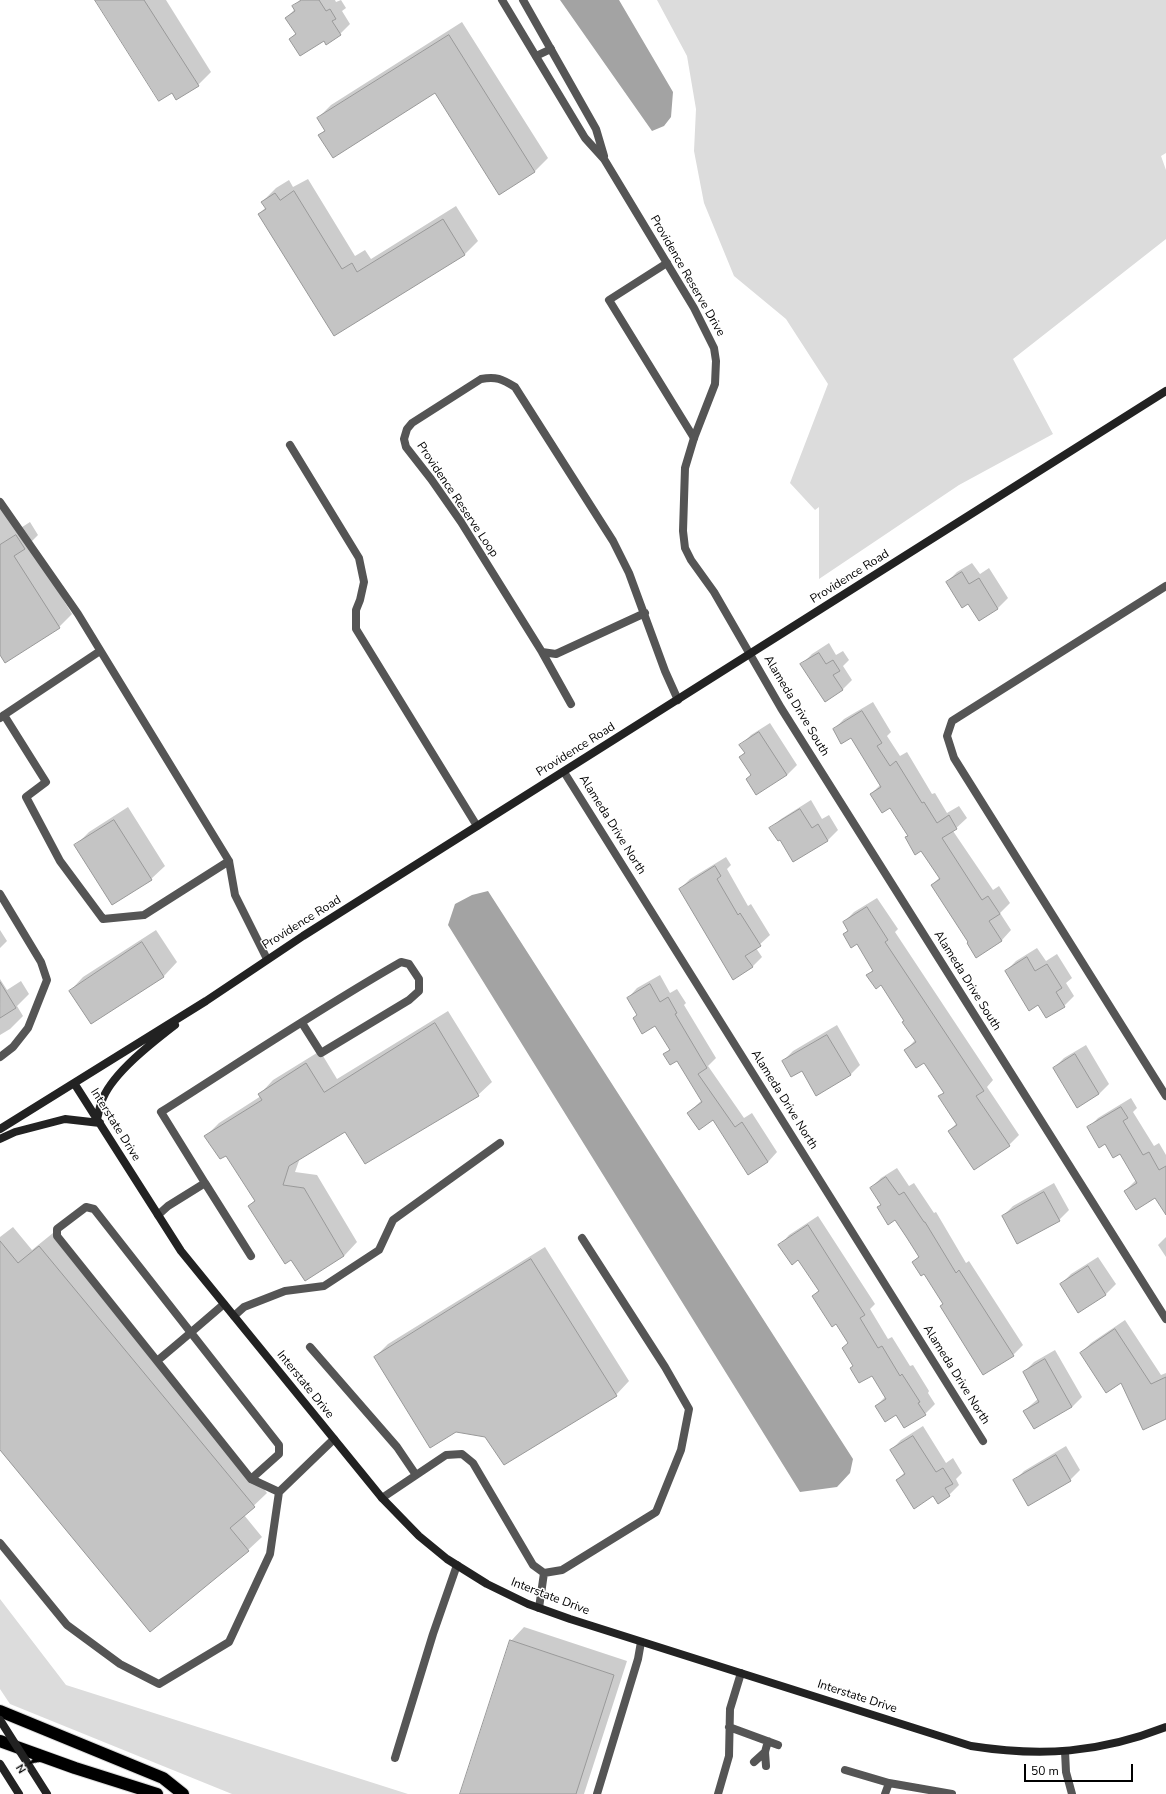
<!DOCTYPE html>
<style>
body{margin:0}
#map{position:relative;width:1166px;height:1794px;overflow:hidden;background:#fff;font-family:"Nunito Sans",sans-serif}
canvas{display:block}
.north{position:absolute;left:12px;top:1742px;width:40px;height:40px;-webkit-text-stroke:3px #fff;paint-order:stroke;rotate:238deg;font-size:11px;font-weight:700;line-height:16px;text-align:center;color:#000}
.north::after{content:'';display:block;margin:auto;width:14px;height:18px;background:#000;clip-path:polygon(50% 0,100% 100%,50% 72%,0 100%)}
.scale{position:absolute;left:1024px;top:1764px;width:109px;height:18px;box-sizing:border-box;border:2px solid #000;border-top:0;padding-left:5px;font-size:12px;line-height:14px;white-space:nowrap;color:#000;-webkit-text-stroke:3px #fff;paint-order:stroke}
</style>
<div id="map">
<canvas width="1166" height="1794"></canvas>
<div class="north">N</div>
<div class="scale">50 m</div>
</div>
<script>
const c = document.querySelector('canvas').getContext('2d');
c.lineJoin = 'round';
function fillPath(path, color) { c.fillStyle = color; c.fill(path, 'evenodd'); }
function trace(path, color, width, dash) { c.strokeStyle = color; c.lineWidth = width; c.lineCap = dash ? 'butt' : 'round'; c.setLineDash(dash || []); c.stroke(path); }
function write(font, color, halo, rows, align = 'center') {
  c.font = font + ' "Nunito Sans",sans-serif'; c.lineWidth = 3; c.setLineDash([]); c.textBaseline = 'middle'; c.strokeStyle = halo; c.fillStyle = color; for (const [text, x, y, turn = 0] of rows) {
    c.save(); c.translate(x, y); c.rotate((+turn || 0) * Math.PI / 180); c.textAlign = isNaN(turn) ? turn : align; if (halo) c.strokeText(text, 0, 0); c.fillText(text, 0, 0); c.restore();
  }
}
const green = new Path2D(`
 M657,0H1166V153L1161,156L1166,170V239L1013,359L1053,434L959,485L819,579V507L815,510L790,483L828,384L786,319L734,276L704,203L694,151L696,109L687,56Z
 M0,1599L66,1685L408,1794H232L10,1704L0,1689Z`);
const water = new Path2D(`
 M560,0H619L673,92L671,117L664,126L652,131Z
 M488,891L853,1459L850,1473L837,1487L800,1492L448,925L455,904L472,895Z`);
const shadow = new Path2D(`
 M96,0H166L211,72L198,85L172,92Z
 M300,0H335L336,2L341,0L346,8L342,11L350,24L340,34L324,39H290L296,33L286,18L295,9L294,6Z
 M462,22L548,158L534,172L435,92L319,135L325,130L318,118L331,105Z
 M308,179L355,256L365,250L371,259L456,206L478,241L465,254L334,335L259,214L266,207L262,202L276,188L289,180L293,187Z
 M0,504L16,531L30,522L38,535L29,544L72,614L59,627L0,653Z
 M972,563L980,574L989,568L1008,598L998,608L979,620L969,602L947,582L957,572Z
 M829,643L836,655L843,651L849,660L843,666L852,680L842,690L802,664L812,654Z
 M873,702L891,732L887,736L900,756L907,752L932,794L935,793L947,813L959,806L967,818L953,831L993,890L999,886L1010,903L1000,913L1011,930L1002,940L977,956L969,942L932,885L940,877L922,850L906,837L908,835L890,806L871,794L880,785L851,737L834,729L844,719Z
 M770,723L797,765L787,775H752L740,757L745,752L741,745L751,735Z
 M811,800L822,819L829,815L838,830L828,840L794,861L780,839L771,828L781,819Z
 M128,807L165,866L151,879L76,845L89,832Z
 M726,857L731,865L727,869L748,906L751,904L770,935L756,948L762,957L752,967L680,889L690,879Z
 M877,898L898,929L895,932L993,1080L987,1087L1019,1135L1009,1145L949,1131L957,1123L939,1097L944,1092L924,1062L906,1050L915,1040L905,1020L881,984L868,975L873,970L857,943L844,934L849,929L844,922L854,912Z
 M0,930L7,941L0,948Z
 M156,930L177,962L164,976L91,1023L70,991L83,977Z
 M1037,948L1046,961L1057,954L1072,978L1066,983L1074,996L1064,1006L1039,1004L1006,971L1016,961Z
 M660,975L670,993L677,989L686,1003L684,1005L716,1058L708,1066L744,1118L752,1113L777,1152L768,1162L749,1174L713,1119L688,1113L702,1100L678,1060L665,1054L670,1049L656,1025L638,1014L628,998L637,988Z
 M0,979L7,990L21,981L29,994L17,1006L23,1016L10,1029L0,1035Z
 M448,1011L492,1082L478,1095L345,1131L300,1158L295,1172L317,1175L357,1242L344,1256L305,1280L291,1259L249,1206L255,1200L226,1154L206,1136L219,1123L261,1096L260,1094L273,1080L320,1051L337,1079Z
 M837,1025L860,1065L850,1075L783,1061L793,1051Z
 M1086,1045L1109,1084L1099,1094L1077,1106L1054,1068L1064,1058Z
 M1131,1098L1137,1108L1133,1112L1154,1146L1159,1143L1166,1155V1213L1156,1197L1125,1191L1136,1180L1120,1152L1105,1143L1088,1128L1098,1118Z
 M897,1168L909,1186L914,1183L934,1213L936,1212L966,1263L969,1261L1023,1345L1013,1355L941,1306L943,1303L924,1273L913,1262L919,1256L895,1219L878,1207L881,1204L871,1188L881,1178Z
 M1054,1183L1069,1210L1059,1220L1003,1216L1013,1206Z
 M818,1216L875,1304L870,1309L888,1339L892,1337L910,1366L913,1365L929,1391L928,1393L935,1404L925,1414H896L876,1406L886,1396L872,1374L843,1348L849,1342L837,1322L813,1296L819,1290L799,1259L780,1245L789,1235Z
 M13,1227L32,1250L53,1233L267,1493L244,1515L262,1537L248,1550L0,1448V1237Z
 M1166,1237V1257L1158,1245Z
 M545,1247L629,1381L616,1395L485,1436L375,1357L388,1344Z
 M1098,1257L1116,1284L1106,1294L1078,1311L1061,1284L1071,1274Z
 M1125,1320L1161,1375L1166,1373V1418L1121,1382L1081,1353L1091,1343Z
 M1055,1350L1082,1397L1072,1407L1024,1411L1039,1398L1024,1372L1034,1362Z
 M923,1426L946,1463L953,1458L962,1473L956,1479L959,1485L949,1495H933L897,1480L905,1472L891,1450L901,1440Z
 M1066,1446L1080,1470L1070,1480L1014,1481L1024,1471Z
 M524,1627L627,1661L584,1794H468L511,1641Z`);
const building = new Path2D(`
 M95,0H144L199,86L176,100L172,93L159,101Z
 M302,0H319L326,11L330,9L336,19L332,21L341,35L326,45L324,41L300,56L289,39L296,34L285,18L295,11L292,6Z
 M449,35L535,172L499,195L435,93L333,158L318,135L325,131L317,118Z
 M294,191L342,269L352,263L357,272L443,219L465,255L334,336L258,214L266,209L261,202L275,193L280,200Z
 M16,535L25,549L14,556L60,628L5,663L0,655V545Z
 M962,572L969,584L979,578L998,609L979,621L968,604L962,608L946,582Z
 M819,653L826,664L833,660L840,671L833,675L843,690L825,702L800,664Z
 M862,711L882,743L877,746L890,766L896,761L922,803L924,802L937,823L949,815L957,829L942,838L982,900L988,896L1000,914L989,921L1002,941L976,958L967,943L968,942L931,885L940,879L921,851L915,855L905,837L908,836L890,808L882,813L870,794L881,787L851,738L841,744L833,729Z
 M759,732L787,775L756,795L746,779L751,775L739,757L745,753L739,745Z
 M800,809L812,828L818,824L828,841L793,862L780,840L778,841L769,828Z
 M114,820L152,880L112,905L74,845Z
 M715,866L721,876L717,879L738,915L740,913L761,946L745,956L753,967L733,980L679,889Z
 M867,907L888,940L885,942L984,1091L976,1096L1010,1146L974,1170L948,1131L957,1125L938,1096L944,1093L924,1063L916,1068L904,1050L916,1042L902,1022L904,1021L881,985L876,989L866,975L873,971L857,944L851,948L843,934L848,931L843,922Z
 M142,942L164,977L91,1024L69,991Z
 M1027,957L1035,971L1047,964L1062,988L1056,992L1065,1007L1046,1018L1038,1005L1029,1011L1005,971Z
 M0,982L16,1008L0,1018Z
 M650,984L660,1002L668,997L677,1013L675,1014L707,1068L698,1074L735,1127L742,1122L768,1162L748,1175L713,1120L699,1130L687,1113L702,1102L677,1061L670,1065L663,1054L670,1050L655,1026L642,1034L633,1018L637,1015L627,998Z
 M435,1023L479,1096L365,1164L345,1132L289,1166L283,1185L304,1188L344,1256L305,1281L291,1260L285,1264L248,1206L255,1201L226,1156L220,1159L204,1136L262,1100L258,1094L306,1063L324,1092Z
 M827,1035L851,1075L816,1096L802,1071L791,1077L782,1061Z
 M1075,1054L1099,1094L1077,1108L1053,1068Z
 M1121,1107L1128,1118L1123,1121L1143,1155L1149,1152L1159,1170L1166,1166V1215L1155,1198L1136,1210L1124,1191L1137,1183L1120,1154L1113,1158L1105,1144L1099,1148L1087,1127Z
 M886,1177L899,1195L904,1192L924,1222H925L956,1273L959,1270L1014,1356L983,1375L940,1306L943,1304L924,1274L921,1276L912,1262L919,1257L907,1238L895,1220L888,1225L877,1207L881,1205L870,1188Z
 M1044,1192L1060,1221L1017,1244L1002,1216Z
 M808,1225L865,1315L860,1318L878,1348L882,1346L900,1376L902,1374L920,1402L918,1403L926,1415L904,1428L896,1415L885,1422L875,1406L886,1399L872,1376L859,1383L850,1368L853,1366L842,1348L848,1343L836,1324L832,1327L812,1296L819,1291L798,1260L792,1265L778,1245Z
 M0,1241L18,1263L39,1246L255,1507L230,1528L249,1551L150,1632L0,1450Z
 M531,1259L617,1396L504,1465L485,1437L456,1432L430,1448L374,1357Z
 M1088,1266L1106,1295L1078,1313L1060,1284Z
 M1115,1329L1151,1384L1166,1377V1419L1143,1430L1121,1383L1106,1393L1080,1353Z
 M1045,1359L1072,1407L1034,1429L1023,1411L1039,1402L1023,1372Z
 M913,1436L936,1472L943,1468L953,1484L945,1488L950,1496L938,1504L933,1496L914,1509L896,1480L905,1474L890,1450Z
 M1056,1455L1071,1481L1028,1506L1013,1480Z
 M510,1640L614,1675L576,1794H460Z`);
const lane = new Path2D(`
 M536,56L551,49
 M667,263L609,300L694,438
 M290,445L359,558L364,582L360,600L356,610V629L477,826
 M0,502L78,614L229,861L235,895L267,959
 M1166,586L952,721L947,736L954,758L1166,1096
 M645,613L556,654L542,652L461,522L431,479L406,447L404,439L407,429L412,423L481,379C496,376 502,379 515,387L613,541L629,573L665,671L678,700
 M542,652L571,704
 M4,715L100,651
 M0,718L4,715L46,782L26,797L60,861L103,919L144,915L229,861
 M0,894L41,962L47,980L28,1028L13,1047L0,1057
 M205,1183L251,1256
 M158,1215L168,1206L205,1183L161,1112C240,1062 319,1009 401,962L409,964L419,979V991L409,1000L321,1053L302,1023
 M224,1304C202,1323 180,1342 157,1361L57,1236V1229L86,1207L94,1209L279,1445V1454L251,1479
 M234,1316L244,1307L285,1291L324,1286L379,1250L393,1220L500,1143
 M310,1347L397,1447L416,1475
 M157,1361L251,1479L279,1492L334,1439
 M382,1498L446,1455L462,1454L473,1463L533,1565L544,1573L562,1570L656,1512L681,1450L689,1409L665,1367L582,1238
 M0,1543L67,1625L120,1664L159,1684L229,1642L270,1554L279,1492
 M539,1608L544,1573
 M729,1727L778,1745
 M1065,1751L1066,1772L1072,1794
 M395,1758L433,1634L457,1565
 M754,1762L765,1752
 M766,1766L765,1752L768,1741
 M845,1770L889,1783
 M597,1794L638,1659L641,1642
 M718,1794L729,1756L730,1709L741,1673
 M885,1794L889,1783L952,1794`);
const street = new Path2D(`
 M502,0L585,138L604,159L694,308L714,348L716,361L715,384L694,438L685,468L683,531L685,548L691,560L714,592L781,708L1166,1319
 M523,0L596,129L604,156
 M564,772L983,1441`);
const secondary = new Path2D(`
 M74,1083L181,1251L382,1498L419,1536L447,1559L487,1584L528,1604L570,1619L971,1746C1041,1757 1100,1753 1166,1727
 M97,1119C99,1112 100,1104 103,1098C114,1072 153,1042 175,1025
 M0,1129L206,1001L303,936L1166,391
 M0,1139L15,1132L65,1119L100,1123
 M0,1764L19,1794`);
const highway = new Path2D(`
 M0,1711L163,1778L183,1794
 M0,1741L75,1768L157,1794`);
const secondaryBridge = new Path2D(`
 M0,1720L47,1794`);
const streetNames = [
 ["Providence Reserve Drive",687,276,60],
 ["Providence Reserve Loop",457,500,56],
 ["Providence Road",850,577,-32],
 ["Alameda Drive South",796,706,59],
 ["Providence Road",576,750,-32],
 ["Alameda Drive North",612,825,58],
 ["Providence Road",302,923,-32],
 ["Alameda Drive South",967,981,58],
 ["Alameda Drive North",784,1100,58],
 ["Interstate Drive",115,1125,58],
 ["Alameda Drive North",956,1375,58],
 ["Interstate Drive",305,1385,51],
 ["Interstate Drive",550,1597,21],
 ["Interstate Drive",857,1697,18]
];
fillPath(green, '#dcdcdc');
fillPath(water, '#a3a3a3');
fillPath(shadow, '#0003');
fillPath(building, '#c4c4c4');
trace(building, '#999', 1);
trace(highway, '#dbdbdb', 14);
trace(lane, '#555', 8);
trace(street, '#555', 8);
trace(secondary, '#222', 8);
trace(highway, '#000', 12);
trace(secondaryBridge, '#222', 8);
write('12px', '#000', '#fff', streetNames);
</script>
